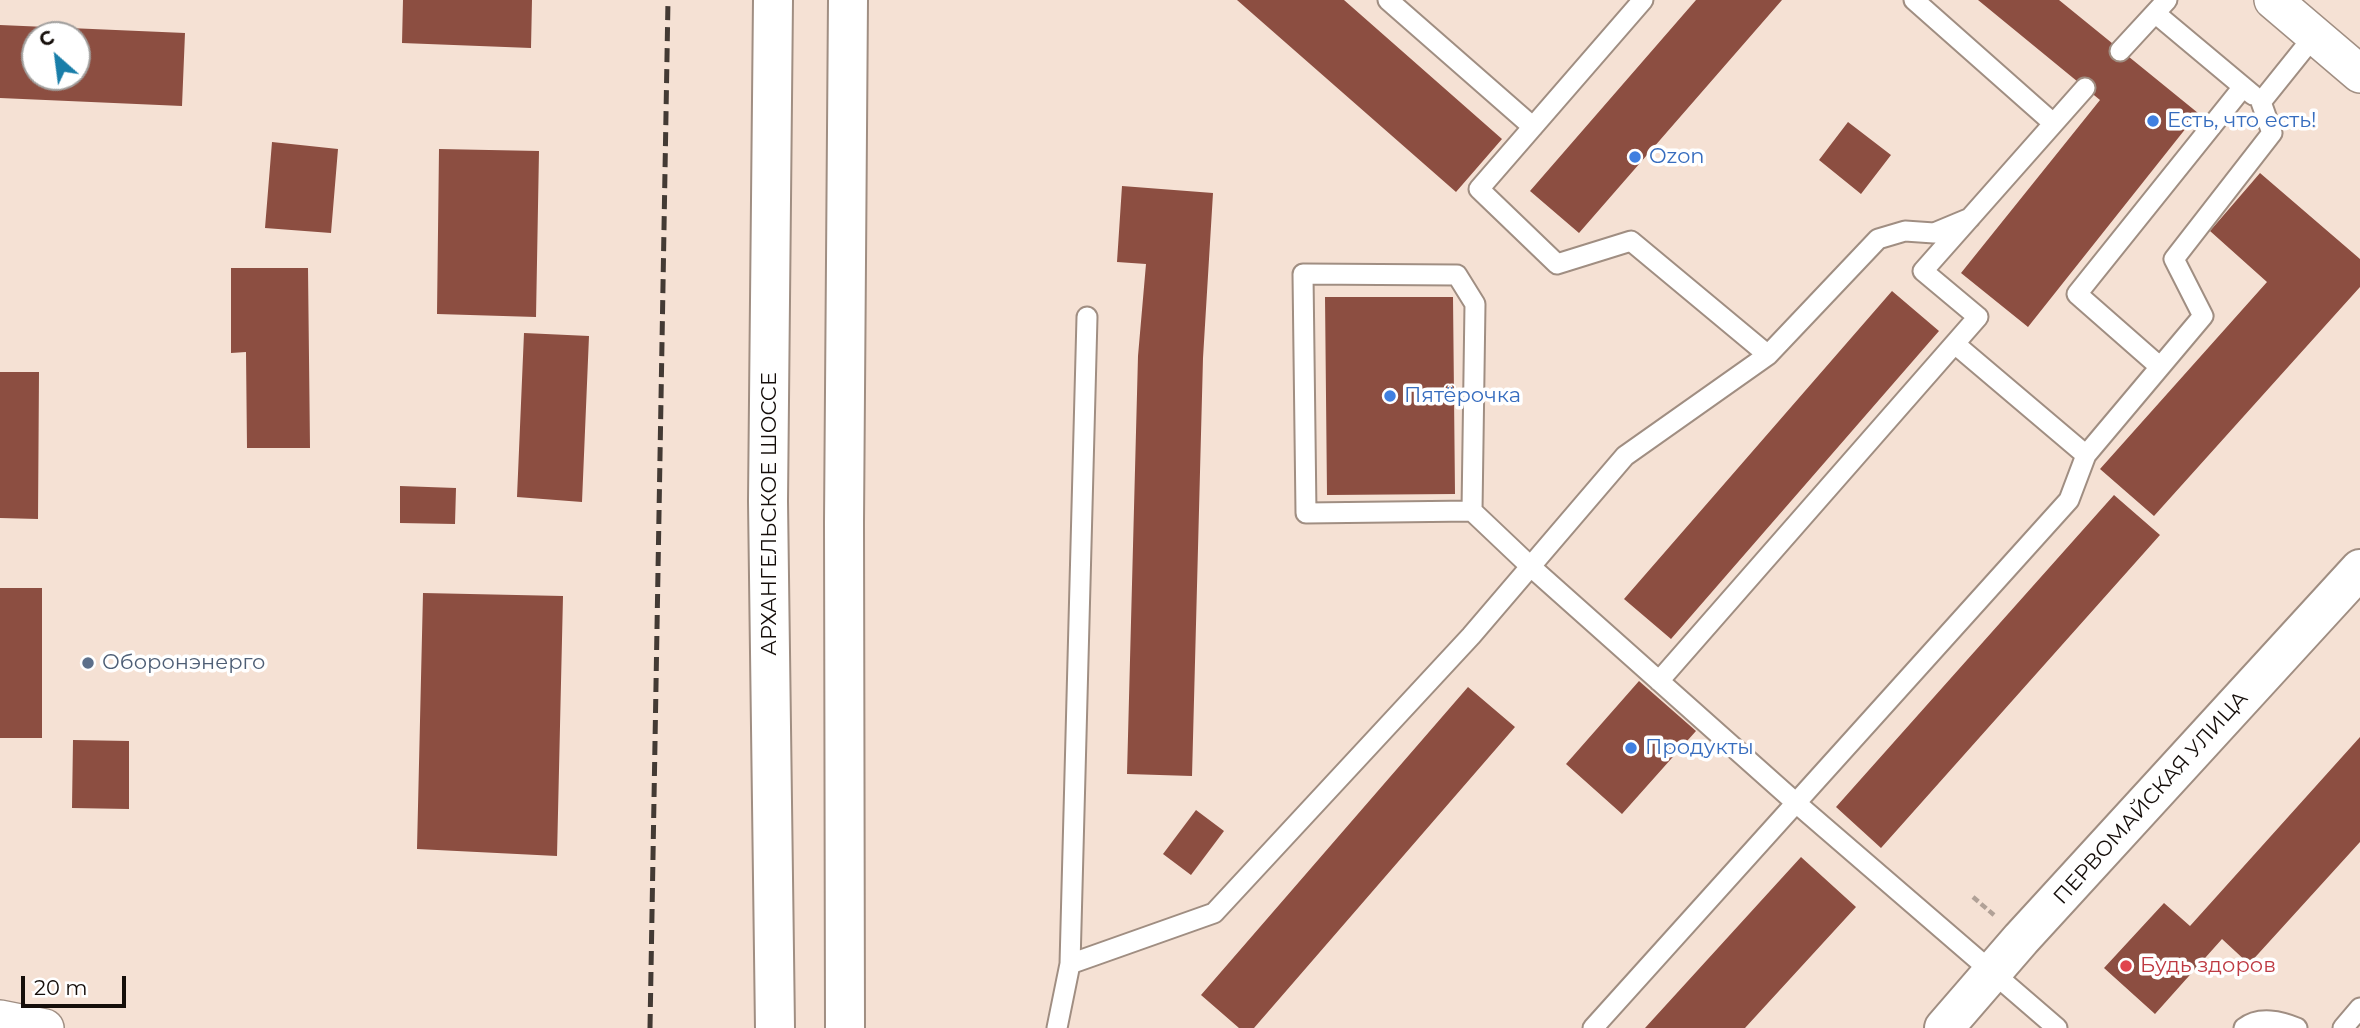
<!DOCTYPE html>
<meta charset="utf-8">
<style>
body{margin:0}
#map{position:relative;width:2360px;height:1028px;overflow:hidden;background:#f5e1d4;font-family:Montserrat,sans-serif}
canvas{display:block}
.north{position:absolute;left:21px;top:21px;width:70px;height:70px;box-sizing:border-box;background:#fff;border:2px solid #a19f9d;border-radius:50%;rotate:332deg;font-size:19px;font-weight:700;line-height:28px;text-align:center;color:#150e0a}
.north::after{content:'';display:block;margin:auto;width:24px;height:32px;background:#197ea9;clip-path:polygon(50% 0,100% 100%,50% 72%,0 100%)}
.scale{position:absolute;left:21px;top:976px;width:105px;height:32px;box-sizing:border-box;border:4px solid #150e0a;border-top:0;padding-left:9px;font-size:21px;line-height:24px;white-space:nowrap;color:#150e0a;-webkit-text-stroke:5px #fff;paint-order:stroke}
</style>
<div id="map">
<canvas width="2360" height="1028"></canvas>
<div class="north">С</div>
<div class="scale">20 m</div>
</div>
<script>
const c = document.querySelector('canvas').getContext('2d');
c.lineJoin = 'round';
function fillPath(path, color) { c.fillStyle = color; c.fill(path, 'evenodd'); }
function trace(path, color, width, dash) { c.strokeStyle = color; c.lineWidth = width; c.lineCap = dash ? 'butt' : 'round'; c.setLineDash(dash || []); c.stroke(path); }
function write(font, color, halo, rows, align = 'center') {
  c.font = font + ' Montserrat,sans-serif'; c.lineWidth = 7; c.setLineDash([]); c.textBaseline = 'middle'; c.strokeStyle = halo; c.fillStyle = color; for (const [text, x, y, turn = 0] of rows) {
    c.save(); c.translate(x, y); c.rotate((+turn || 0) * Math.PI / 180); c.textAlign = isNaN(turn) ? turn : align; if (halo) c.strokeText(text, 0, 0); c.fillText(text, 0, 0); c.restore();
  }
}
const building = new Path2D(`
 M403,0H532L531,48L402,43Z
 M1237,0H1344L1502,139L1456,192Z
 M1696,0H1782L1579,233L1530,191Z
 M1978,0H2059L2198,113L2028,327L1961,273L2100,100Z
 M0,25L185,33L182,106L0,98ZM35,35H77V77H35Z
 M1848,122L1891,155L1861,194L1819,160Z
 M272,142L338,149L331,233L265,228Z
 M439,149L539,151L536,317L437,314Z
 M2260,173L2360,259V287L2154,516L2100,469L2267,282L2210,231Z
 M1122,186L1213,193L1203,358L1192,776L1127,774L1138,356L1146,264L1117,262Z
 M231,268H308L310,448H247L246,352L231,353Z
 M1892,291L1939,331L1671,639L1624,599Z
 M1325,297H1453L1455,494L1327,495Z
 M524,333L589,336L582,502L517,497Z
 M0,372H39L38,519L0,518Z
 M400,486L456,488L455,524L400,523Z
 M2114,495L2160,535L1881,848L1836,807Z
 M0,588H42V738H0Z
 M423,593L563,596L557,856L417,849Z
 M1639,681L1696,731L1622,814L1566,764Z
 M1468,687L1515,727L1254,1028H1239L1201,995Z
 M2360,737V842L2249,964L2222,939L2155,1014L2104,968L2164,903L2190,926Z
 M73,740L129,741V809L72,808Z
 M1196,810L1224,831L1191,875L1163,854Z
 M1801,857L1856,907L1745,1028H1645Z`);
const path = new Path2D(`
 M1973,897L1994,915`);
const service = new Path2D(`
 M1388,0L1533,127
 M1643,0L1479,189L1557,264L1631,241L1768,355
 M1914,0L2053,123
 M2155,13L2253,95
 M2120,51L2167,0
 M1955,344L2086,455L2203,316L2174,259L2272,133L2261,102L2314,36
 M2159,366L2077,294L2243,87
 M1472,511L1475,304L1457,275L1303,274L1306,513L1472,511L1530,566L1795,802L2057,1028
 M1659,681L1978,317L1923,271L2085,88
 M1070,964L1214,913L1471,636L1625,456L1768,355L1878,239L1905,231L1934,233L1970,218
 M1057,1028L1070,964L1087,317
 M1593,1028L2069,500L2086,455
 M2244,1028C2259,1016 2281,1021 2297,1028
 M2343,1028L2360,1008`);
const minor = new Path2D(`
 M2273,0L2360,74
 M0,1019L45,1028`);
const tertiary = new Path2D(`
 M1944,1028L2021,939L2360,569`);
const primary = new Path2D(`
 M773,0L768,501L775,1028
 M845,1028L844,522L848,0`);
const rail = new Path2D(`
 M650,1028L668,0`);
const markers = [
 [2153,121,7,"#3f7fe0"],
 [1635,157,7,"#3f7fe0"],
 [1390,396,7,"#3f7fe0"],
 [88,663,7,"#5c6f8a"],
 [1631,748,7,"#3f7fe0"],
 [2126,966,7,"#e0444e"]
];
const shopNames = [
 ["Есть, что есть!",2167,121],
 ["Ozon",1649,157],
 ["Пятёрочка",1404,396],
 ["Продукты",1645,748]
];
const streetNames = [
 ["АРХАНГЕЛЬСКОЕ ШОССЕ",770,514,-90],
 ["ПЕРВОМАЙСКАЯ УЛИЦА",2151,798,-48]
];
const serviceNames = [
 ["Оборонэнерго",102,663]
];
const healthNames = [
 ["Будь здоров",2140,966]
];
fillPath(building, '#8c4e41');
trace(service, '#a08e82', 23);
trace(minor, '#a08e82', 40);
trace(tertiary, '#a08e82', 42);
trace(primary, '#a08e82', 42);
trace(path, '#b1a197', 4.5, [7, 3.5]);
trace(service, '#fff', 19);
trace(minor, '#fff', 37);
trace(tertiary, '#fff', 38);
trace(primary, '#fff', 38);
trace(rail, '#433a34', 5, [14, 7]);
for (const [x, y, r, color] of markers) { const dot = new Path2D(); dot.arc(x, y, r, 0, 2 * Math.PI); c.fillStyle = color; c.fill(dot); trace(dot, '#fff', 2.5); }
write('21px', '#366cbe', '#fff', shopNames, 'left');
write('21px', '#150e0a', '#fff', streetNames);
write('21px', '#4e5e75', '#fff', serviceNames, 'left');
write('21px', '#be3a42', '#fff', healthNames, 'left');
</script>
